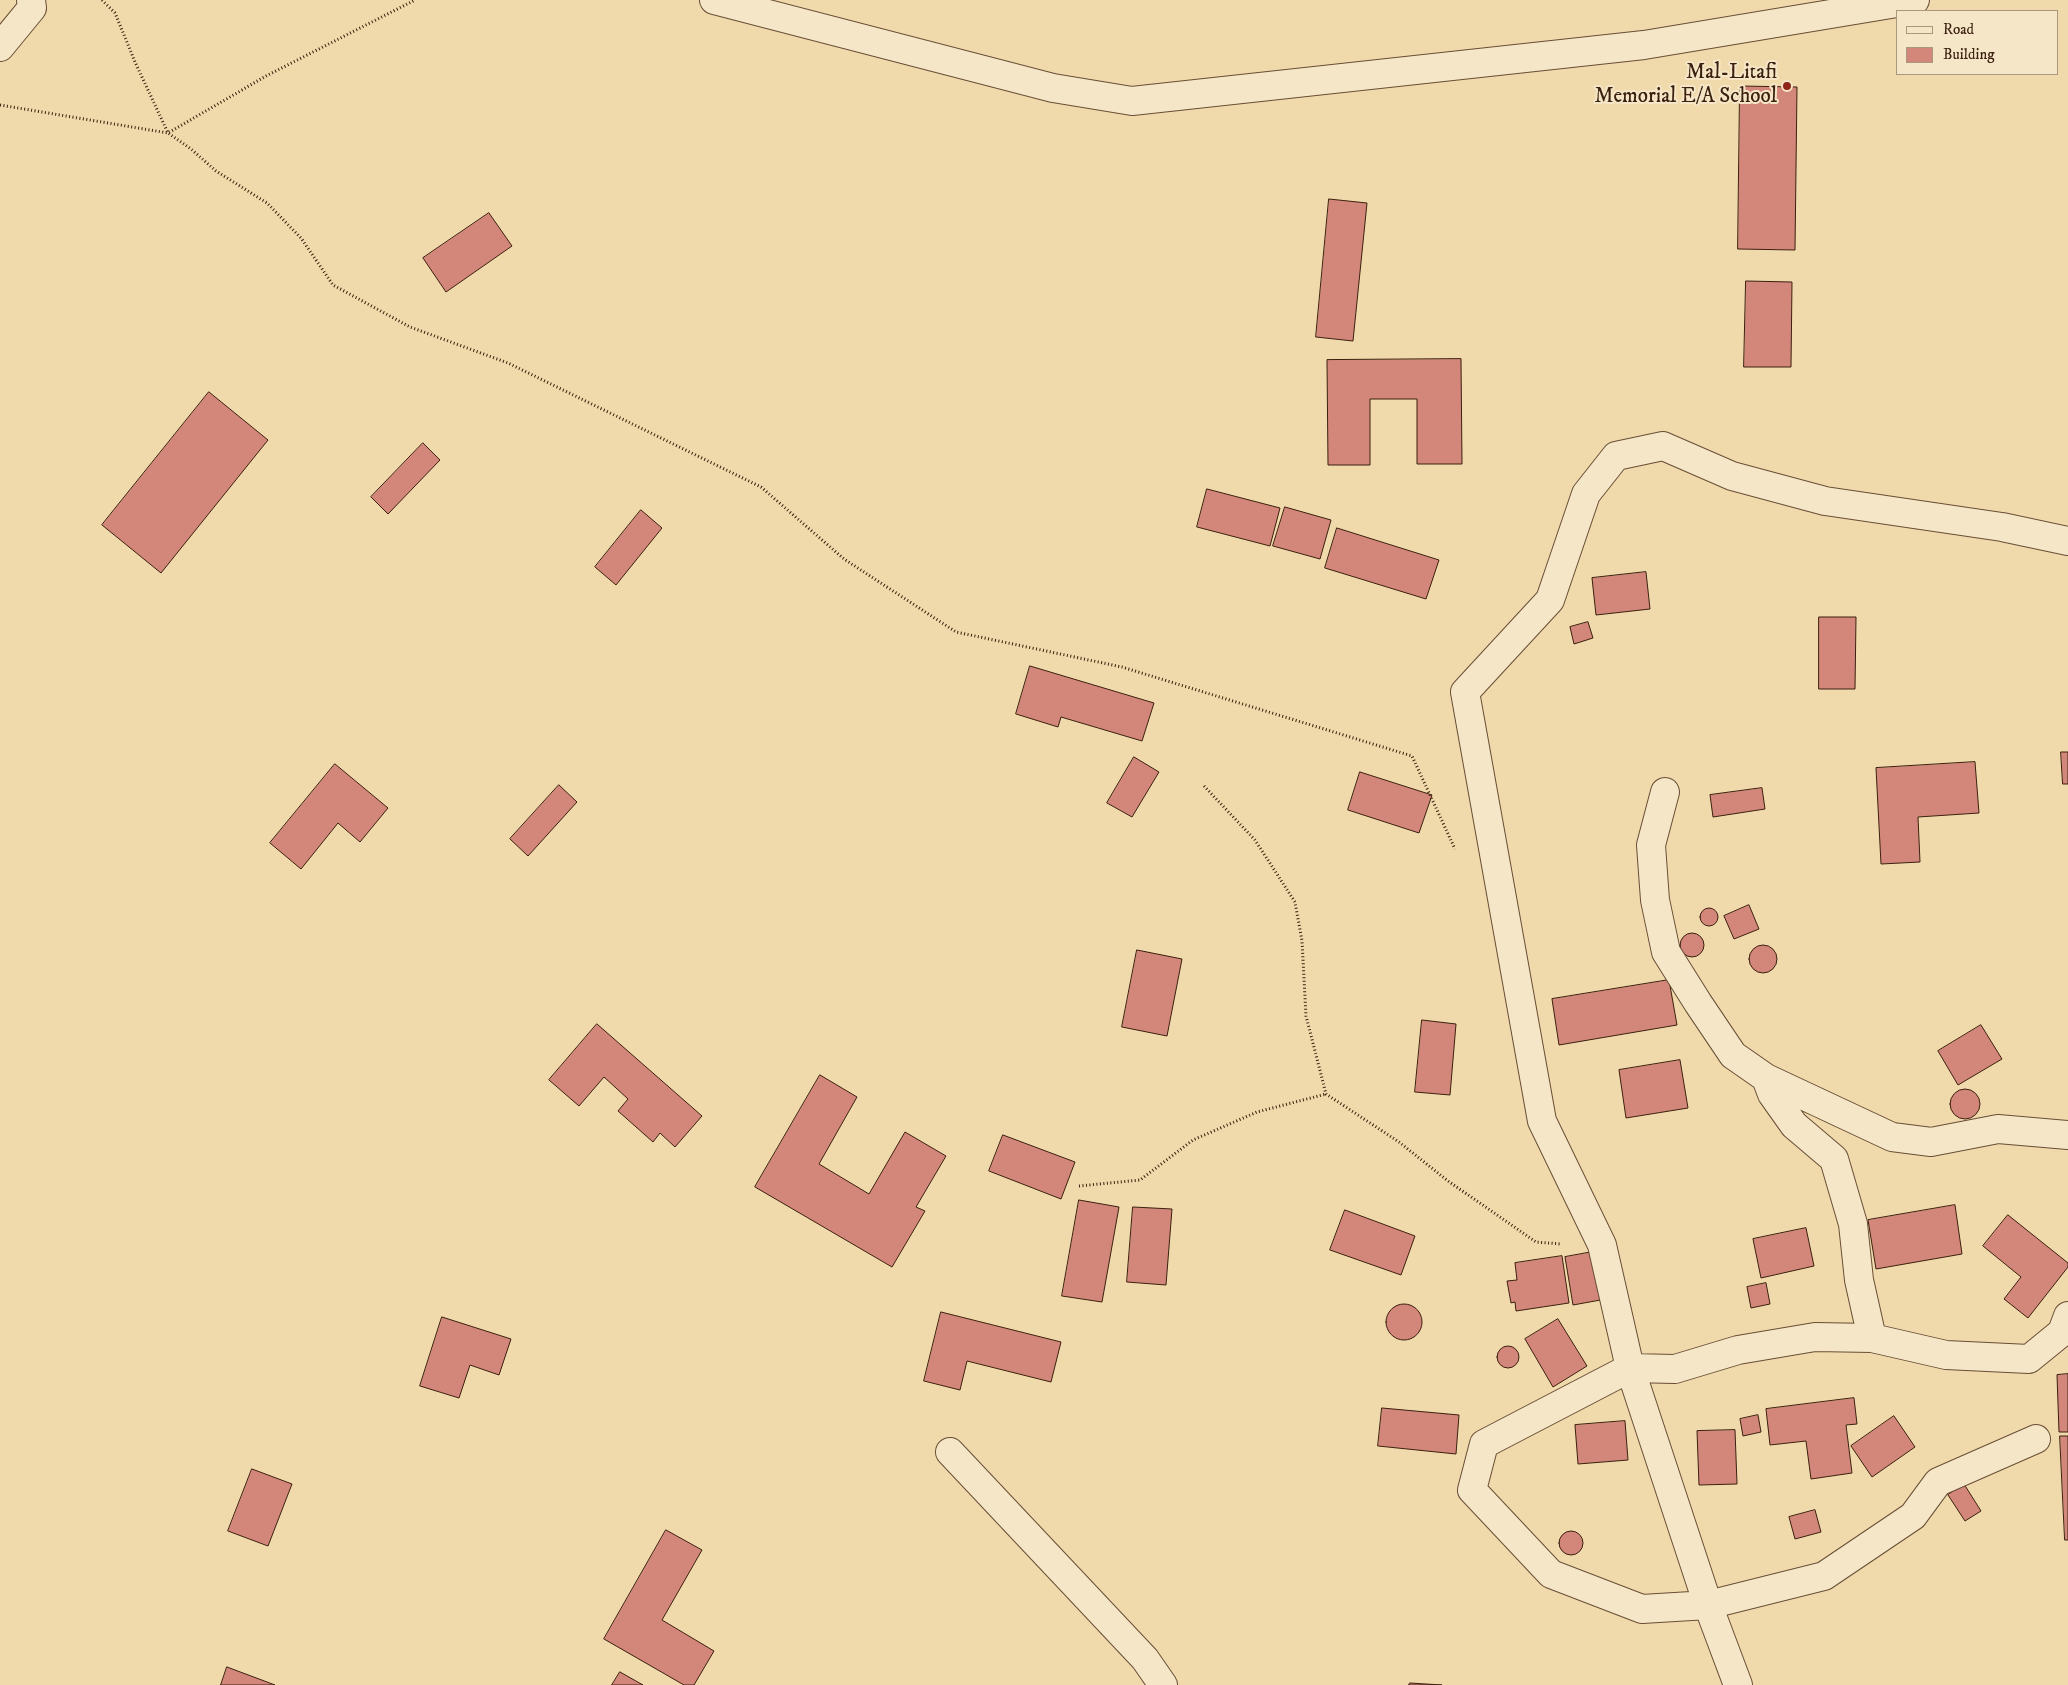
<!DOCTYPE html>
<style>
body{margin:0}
#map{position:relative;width:2068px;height:1685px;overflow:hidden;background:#f0d9aa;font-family:"IM FELL DW Pica",serif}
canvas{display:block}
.legend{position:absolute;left:1896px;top:10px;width:162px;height:65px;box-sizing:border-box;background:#f5e6c8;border:1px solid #ab977e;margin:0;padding:6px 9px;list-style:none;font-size:15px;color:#3b200f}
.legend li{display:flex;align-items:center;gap:10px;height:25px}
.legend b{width:25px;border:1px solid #ab977e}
</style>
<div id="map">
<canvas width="2068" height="1685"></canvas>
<ul class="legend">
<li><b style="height:6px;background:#f5e6c8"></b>Road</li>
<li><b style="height:14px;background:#d3867a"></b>Building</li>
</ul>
</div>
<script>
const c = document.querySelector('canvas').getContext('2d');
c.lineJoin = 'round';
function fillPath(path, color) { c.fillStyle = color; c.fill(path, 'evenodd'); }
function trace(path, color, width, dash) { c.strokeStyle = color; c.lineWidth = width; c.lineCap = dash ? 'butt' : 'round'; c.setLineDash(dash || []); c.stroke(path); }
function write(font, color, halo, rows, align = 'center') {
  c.font = font + ' "IM FELL DW Pica",serif'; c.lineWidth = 4; c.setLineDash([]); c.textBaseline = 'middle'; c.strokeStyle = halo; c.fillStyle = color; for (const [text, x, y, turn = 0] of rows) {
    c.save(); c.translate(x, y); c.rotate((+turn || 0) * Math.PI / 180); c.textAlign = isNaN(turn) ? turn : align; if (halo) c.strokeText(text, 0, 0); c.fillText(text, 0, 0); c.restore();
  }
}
const building = new Path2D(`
 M1740,86L1797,87L1795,250L1738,249Z
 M1329,199L1367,203L1353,341L1316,337Z
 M489,213L512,246L446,292L423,258Z
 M1746,281L1792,282L1791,367H1744Z
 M1461,359L1462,464H1417V399H1370V465H1328L1327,360Z
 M209,392L268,440L161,573L102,525Z
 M423,443L440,460L388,514L371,497Z
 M1207,489L1280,508L1270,546L1197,527Z
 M1285,507L1331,520L1320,559L1273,546Z
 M641,510L662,528L616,585L595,567Z
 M1337,528L1439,560L1426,599L1325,568Z
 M1646,572L1650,609L1596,615L1592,578Z
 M1819,617H1856L1855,689H1819Z
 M1588,622L1593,638L1574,644L1570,627Z
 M1030,666L1154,703L1142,741L1061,717L1058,727L1016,714Z
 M2061,752H2068V784H2063Z
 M1134,757L1159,772L1132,817L1107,803Z
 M1975,762L1979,813L1918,817L1920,862L1881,864L1876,768Z
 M335,764L388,808L360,842L338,823L301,869L270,843Z
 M1360,772L1432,795L1419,833L1348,810Z
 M559,785L577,802L528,856L510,839Z
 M1762,788L1765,809L1713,817L1710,795Z
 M1749,905L1759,929L1734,939L1724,916Z
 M1700 917a9 9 0 1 1 18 0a9 9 0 1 1-18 0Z
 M1680 945a12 12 0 1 1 24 0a12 12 0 1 1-24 0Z
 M1749 959a14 14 0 1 1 28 0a14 14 0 1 1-28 0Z
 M1137,950L1182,959L1167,1036L1122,1027Z
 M1669,980L1677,1025L1559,1045L1552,999Z
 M1422,1020L1456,1024L1450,1095L1415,1092Z
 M597,1024L702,1116L675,1147L660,1133L653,1142L618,1111L628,1099L604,1077L579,1106L549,1080Z
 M1981,1025L2002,1059L1958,1085L1938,1051Z
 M1680,1060L1688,1108L1626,1118L1619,1070Z
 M820,1075L857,1097L819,1164L869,1194L905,1132L946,1156L916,1207L925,1211L892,1267L755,1187Z
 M1950 1104a15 15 0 1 1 30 0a15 15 0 1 1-30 0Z
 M1003,1135L1075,1162L1061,1199L989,1171Z
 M1079,1200L1119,1207L1102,1302L1062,1296Z
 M1955,1205L1962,1254L1876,1269L1868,1220Z
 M1133,1207L1172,1209L1166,1285L1127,1282Z
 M1345,1210L1415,1236L1401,1275L1330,1250Z
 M2008,1215L2068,1263V1267L2028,1318L2004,1299L2021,1277L1983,1246Z
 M1806,1228L1814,1266L1761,1278L1753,1239Z
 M1598,1251L1606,1299L1573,1305L1565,1257Z
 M1562,1256L1569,1303L1516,1311L1515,1302L1511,1303L1507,1281L1517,1280L1515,1263Z
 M1766,1283L1770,1304L1751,1308L1747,1287Z
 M1386 1322a18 18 0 1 1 36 0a18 18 0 1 1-36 0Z
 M941,1312L1061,1342L1051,1382L967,1361L960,1390L924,1381Z
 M442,1317L511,1339L499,1375L470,1365L459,1398L420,1386Z
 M1558,1319L1587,1366L1553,1387L1525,1339Z
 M1497 1357a11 11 0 1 1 22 0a11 11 0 1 1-22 0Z
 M2068,1374V1432H2059L2057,1375Z
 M1854,1398L1857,1424L1846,1425L1852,1473L1811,1479L1806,1441L1770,1445L1766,1409Z
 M1382,1408L1459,1415L1456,1454L1378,1446Z
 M1758,1415L1761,1432L1743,1436L1740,1419Z
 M1894,1416L1915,1447L1872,1477L1851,1446Z
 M1625,1421L1628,1460L1578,1464L1575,1425Z
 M1735,1430L1737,1484L1699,1485L1697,1431Z
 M2060,1436H2068V1540H2065Z
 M252,1469L292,1484L268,1546L228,1531Z
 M1964,1484L1981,1511L1965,1521L1948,1495Z
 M1815,1510L1821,1532L1795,1539L1789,1517Z
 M666,1530L702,1550L662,1620L714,1651L694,1685H684L604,1639Z
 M1559 1543a12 12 0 1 1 24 0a12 12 0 1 1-24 0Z
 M227,1667L275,1685H221Z
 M620,1672L643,1685H612Z
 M1410,1683L1442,1685H1409Z`);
const path = new Path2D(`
 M102,0L115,13L135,62L168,133L191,149L216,171L267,203L301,238L333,285L410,327L508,363L761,487L844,559L956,632L1122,667L1412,756L1455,849
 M0,105L168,133L266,76L415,0
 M1204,786L1255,840L1295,902L1302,941L1306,1016L1326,1094L1399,1142L1448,1181L1536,1242L1561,1244
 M1079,1186L1140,1180L1193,1140L1257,1112L1326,1094`);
const minor = new Path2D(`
 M714,0L1053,88L1132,101L1644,45L1915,0
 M0,47L32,8L31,0
 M1665,792L1651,845L1655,900L1666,952L1698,1003L1733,1055L1766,1078L1892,1137L1931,1142L1998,1129L2068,1135
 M1766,1078L1772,1094L1794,1125L1834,1159L1853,1224L1859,1280L1872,1338
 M2036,1439L1938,1482L1913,1516L1824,1576L1708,1605L1642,1609L1551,1574L1472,1490L1484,1444L1630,1368L1675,1369L1738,1350L1815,1337L1872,1338L1946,1355L2029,1359L2062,1332L2068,1316
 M950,1452L1145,1659L1163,1685
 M1738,1685L1708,1605L1630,1368L1602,1245L1542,1121L1465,692L1550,600L1586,494L1616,456L1663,446L1732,476L1825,501L2002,527L2068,541`);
const markers = [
 [1787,86,5,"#8f2418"]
];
const poiNames = [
 ["Mal-Litafi",1777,74],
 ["Memorial E/A School",1777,98]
];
fillPath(building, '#d3867a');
trace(building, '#3b200f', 1);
trace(minor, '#684e36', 30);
trace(path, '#3b200f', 3, [1, 2.5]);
trace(minor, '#f5e6c8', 28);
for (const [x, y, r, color] of markers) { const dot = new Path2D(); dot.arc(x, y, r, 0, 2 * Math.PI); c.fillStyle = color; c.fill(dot); trace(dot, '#f5e6c8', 2); }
write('21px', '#3b200f', '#f5e6c8', poiNames, 'right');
</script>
